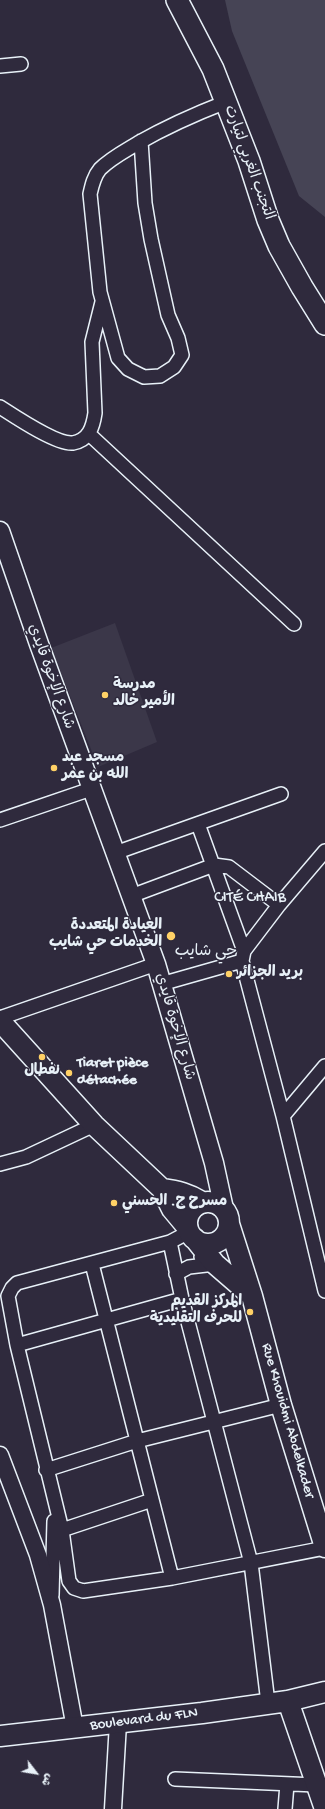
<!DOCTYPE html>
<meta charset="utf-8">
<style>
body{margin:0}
#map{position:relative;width:325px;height:1809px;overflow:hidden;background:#2f2a3d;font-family:"Gochi Hand","Playpen Sans Arabic",sans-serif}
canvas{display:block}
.north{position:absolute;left:16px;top:1753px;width:40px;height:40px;-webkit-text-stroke:3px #2f2a3d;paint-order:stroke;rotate:121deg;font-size:11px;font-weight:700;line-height:16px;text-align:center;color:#e8f1f8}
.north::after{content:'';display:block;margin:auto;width:14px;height:18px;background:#e8f1f8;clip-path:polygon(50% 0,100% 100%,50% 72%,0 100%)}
</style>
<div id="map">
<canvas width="325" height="1809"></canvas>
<div class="north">ش</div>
</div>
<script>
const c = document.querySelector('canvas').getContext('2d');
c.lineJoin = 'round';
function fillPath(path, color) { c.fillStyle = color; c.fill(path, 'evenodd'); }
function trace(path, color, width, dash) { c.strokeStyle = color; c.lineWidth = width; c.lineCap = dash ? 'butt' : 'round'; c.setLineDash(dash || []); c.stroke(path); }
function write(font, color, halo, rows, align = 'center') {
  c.font = font + ' "Gochi Hand","Playpen Sans Arabic",sans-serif'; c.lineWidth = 3; c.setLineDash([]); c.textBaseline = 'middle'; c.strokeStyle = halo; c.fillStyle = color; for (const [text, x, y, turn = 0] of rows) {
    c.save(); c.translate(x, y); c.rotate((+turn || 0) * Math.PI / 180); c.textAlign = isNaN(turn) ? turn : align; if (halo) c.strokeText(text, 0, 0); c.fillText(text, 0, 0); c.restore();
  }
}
const built = new Path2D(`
 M115,623L157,742L98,767L51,648Z`);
const green = new Path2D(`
 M225,0H325V217L299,196L232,31Z`);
const minor = new Path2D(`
 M0,66L21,64
 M141,141L145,203L151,239L168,315L178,338L182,355L174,367L160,376L144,377L128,369L118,358L100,292L90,194C92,185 94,176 100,169C111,158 125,151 138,143C166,127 195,114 226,102
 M0,407C14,416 57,445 73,443C89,440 93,427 95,413L92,342L102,302
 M89,434L294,624
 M0,820L91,789
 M198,824L244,951L242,961L283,1116L325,1291
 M115,853L281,794
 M131,896L214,865L229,867L279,905
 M244,951L279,905L325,851
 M161,984L242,961
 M0,1018L156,964
 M283,1116L325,1066
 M0,1164L26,1157L94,1125
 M189,1232L170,1242L17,1283L12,1288L8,1296L17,1345L62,1530L69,1581L74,1588L83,1591L172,1578L325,1548
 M170,1242L182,1299L251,1563L268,1703
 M201,1257L217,1242
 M92,1264L172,1578
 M176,1274L189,1267L215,1264
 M17,1345L182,1299
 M46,1470L137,1441L281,1405
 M62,1530L152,1500
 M52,1595L54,1521
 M175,1779L316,1785
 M285,1809L287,1784`);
const tertiary = new Path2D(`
 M0,1455L38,1555L52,1605L75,1728
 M113,1809L118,1723`);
const secondary = new Path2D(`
 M0,531L39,644L156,964L214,1163L224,1209`);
const primary = new Path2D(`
 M0,1021L94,1125L162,1189L172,1209L187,1227
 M162,1189C178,1191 189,1194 202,1202
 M187 1223a21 21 0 1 1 42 0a21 21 0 1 1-42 0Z
 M229,1224L252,1296L281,1405L325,1547
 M195,1239L215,1264L252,1296
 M288,1701L325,1809
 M0,1736L202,1713L288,1701L325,1692`);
const trunk = new Path2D(`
 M177,0L213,69L249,161L268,220L279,246L302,287L325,324`);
const markers = [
 [105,695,4,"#ffd166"],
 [54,768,4,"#ffd166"],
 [171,936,5,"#ffd166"],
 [229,974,4,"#ffd166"],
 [42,1057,4,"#ffd166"],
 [69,1073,4,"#ffd166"],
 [114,1203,4,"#ffd166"],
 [250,1312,4,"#ffd166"]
];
const streetNames = [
 ["التجنب الغربي لتيارت",248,163,70],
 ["شارع الإخوة قايدي",50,677,70],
 ["شارع الإخوة قايدي",174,1027,74],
 ["Rue Khouidmi Abdelkader",287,1421,74],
 ["Boulevard du FLN",144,1720,-7]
];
const poiNames = [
 ["مدرسة",113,686],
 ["الأمير خالد",113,703],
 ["مسجد عبد",62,759],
 ["الله بن عمر",62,776],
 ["العيادة المتعددة",162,927,"right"],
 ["الخدمات حي شايب",162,944,"right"],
 ["بريد الجزائر",237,974],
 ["Tiaret pièce",77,1064],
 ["détachée",77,1081],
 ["نفطال",42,1072,"center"],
 ["مسرح ح. الحسني",122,1203],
 ["المركز القديم",242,1303,"right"],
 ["للحرف التقليدية",242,1320,"right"]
];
const neighbourhoodNames = [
 ["CITÉ CHAIB",250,899],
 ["حي شايب",206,953]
];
fillPath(built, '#3b3749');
fillPath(green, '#464455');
trace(minor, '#e8f1f8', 16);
trace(tertiary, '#e8f1f8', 19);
trace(secondary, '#e8f1f8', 21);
trace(primary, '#e8f1f8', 23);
trace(trunk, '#e8f1f8', 24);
trace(minor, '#2f2a3d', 13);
trace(tertiary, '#2f2a3d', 16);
trace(secondary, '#2f2a3d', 18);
trace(primary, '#2f2a3d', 20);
trace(trunk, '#2f2a3d', 21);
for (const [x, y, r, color] of markers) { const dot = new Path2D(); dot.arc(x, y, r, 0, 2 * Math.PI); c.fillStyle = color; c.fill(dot); trace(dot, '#2f2a3d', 1.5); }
write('15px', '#e8f1f8', '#2f2a3d', streetNames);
write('bold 15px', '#e8f1f8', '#2f2a3d', poiNames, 'left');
write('16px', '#e8f1f8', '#2f2a3d', neighbourhoodNames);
</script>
